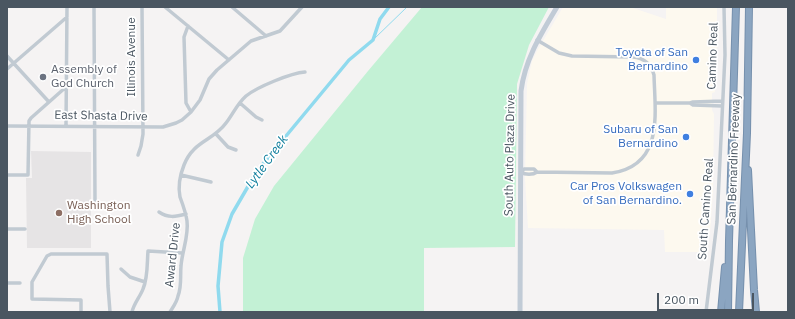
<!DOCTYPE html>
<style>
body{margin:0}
#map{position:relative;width:795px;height:319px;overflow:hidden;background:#f5f3f3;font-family:"IBM Plex Sans",sans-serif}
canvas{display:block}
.frame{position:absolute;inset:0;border:8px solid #4a5661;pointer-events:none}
.scale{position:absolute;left:657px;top:293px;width:97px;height:18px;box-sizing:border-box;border:2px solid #4a5661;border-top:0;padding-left:5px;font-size:12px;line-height:14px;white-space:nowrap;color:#4a5661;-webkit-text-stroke:3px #fff;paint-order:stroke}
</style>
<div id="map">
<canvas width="795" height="319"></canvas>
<div class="frame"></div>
<div class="scale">200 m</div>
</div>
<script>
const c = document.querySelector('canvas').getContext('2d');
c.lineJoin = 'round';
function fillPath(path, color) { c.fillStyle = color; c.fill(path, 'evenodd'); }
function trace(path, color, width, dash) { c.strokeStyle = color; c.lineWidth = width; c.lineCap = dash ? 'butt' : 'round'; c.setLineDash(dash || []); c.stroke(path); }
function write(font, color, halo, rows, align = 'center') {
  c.font = font + ' "IBM Plex Sans",sans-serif'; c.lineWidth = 3.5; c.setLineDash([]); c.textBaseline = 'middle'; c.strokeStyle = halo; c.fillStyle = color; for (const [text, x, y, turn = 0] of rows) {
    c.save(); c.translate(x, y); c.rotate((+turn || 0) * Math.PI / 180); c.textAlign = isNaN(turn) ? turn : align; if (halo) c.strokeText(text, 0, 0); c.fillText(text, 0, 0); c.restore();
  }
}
const commercial = new Path2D(`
 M563,7H630L666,19V7H717V71L715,92L712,93V110L714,114L713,191L710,231L706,252H665L664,230L528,228L525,178L527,84L532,61L537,51Z`);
const education = new Path2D(`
 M31,151L91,152V248H27L26,178H32Z`);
const green = new Path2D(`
 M422,7H549L529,45L517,84L515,247L424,248V312H243V258L255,219L274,186L368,71Z`);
const stream = new Path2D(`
 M373,40L407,7`);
const canal = new Path2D(`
 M220,312L218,286L222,242L232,214L257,171L349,60L373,40L380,19L389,7`);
const street = new Path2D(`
 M94,7L95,201
 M165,7L229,60
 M232,7L266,36
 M188,26L184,37L186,103L191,112
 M7,56L49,102
 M7,69L67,17
 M240,103L256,117L262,120
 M655,103H690L693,102L722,101
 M690,103L693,105L722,106
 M7,126L163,127L176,123L182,120L191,112L200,100L209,79L217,70L251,41L280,31L302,7
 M66,126L67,7
 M216,134L228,147L236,150
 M138,155L141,146L143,134L142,7
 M521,172C525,175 533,175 537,172L612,173C664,165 655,114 654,75C651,64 644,58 633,57L572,56L559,53L537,40
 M521,172L524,169H534L537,172
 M7,175H28L29,121L31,118L66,87
 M181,175L211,182
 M159,212C168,218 175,217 186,214
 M7,229H25
 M121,269L130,277L145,282
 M7,283H20
 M81,312V300L32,299V282L47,256L51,254H107L108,286L110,312
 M132,312C134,303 140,297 143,289C148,278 147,263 148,251L182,253
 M170,312C173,307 177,302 178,296C182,286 180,276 181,266C182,251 189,236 187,221C186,213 183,205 180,197C178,187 180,175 184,165C193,141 213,141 226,123C233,114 237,104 246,96C257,87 291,73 305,72
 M706,312L717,222L725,55L724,7`);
const secondary = new Path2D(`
 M520,312L521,91C525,59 541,34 557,7`);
const highway = new Path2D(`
 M748,170L754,290L756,312
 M721,312L725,267
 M728,312L729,241L736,7
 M739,312L747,133L749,7`);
const markers = [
 [696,60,4,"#3f7fe0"],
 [43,77,4,"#6b7280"],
 [686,137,4,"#3f7fe0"],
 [690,194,4,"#3f7fe0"],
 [59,213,4,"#8d6e63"]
];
const shopNames = [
 ["Toyota of San",688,53],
 ["Bernardino",688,67],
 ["Subaru of San",678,130],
 ["Bernardino",678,144],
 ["Car Pros Volkswagen",682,187],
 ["of San Bernardino.",682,201]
];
const streetNames = [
 ["Camino Real",713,56,-88],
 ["Illinois Avenue",132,57,-90],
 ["East Shasta Drive",101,116,1],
 ["South Auto Plaza Drive",510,155,-89],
 ["San Bernardino Freeway",734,159,-88],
 ["South Camino Real",706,209,-86],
 ["Award Drive",173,255,-84]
];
const worshipNames = [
 ["Assembly of",51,70],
 ["God Church",51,84]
];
const educationNames = [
 ["Washington",67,206],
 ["High School",67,220]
];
const waterNames = [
 ["Lytle Creek",267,162,-54]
];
fillPath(commercial, '#fdf9ef');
fillPath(education, '#e6e4e5');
fillPath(green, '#c3f1d5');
trace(stream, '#90daee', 1);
trace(canal, '#90daee', 3.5);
trace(highway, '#7690ad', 8);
trace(street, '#c1cad2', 3.5);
trace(secondary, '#c1cbd6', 5);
trace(highway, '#8ba5c1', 6);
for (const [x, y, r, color] of markers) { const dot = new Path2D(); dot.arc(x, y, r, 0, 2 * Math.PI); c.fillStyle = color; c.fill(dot); trace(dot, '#fff', 1.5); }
write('12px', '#366cbe', '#fff', shopNames, 'right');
write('12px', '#4a5661', '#fff', streetNames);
write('12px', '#5b616d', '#fff', worshipNames, 'left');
write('12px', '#785e54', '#fff', educationNames, 'left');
write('italic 13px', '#0c7c9b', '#fff', waterNames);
</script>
